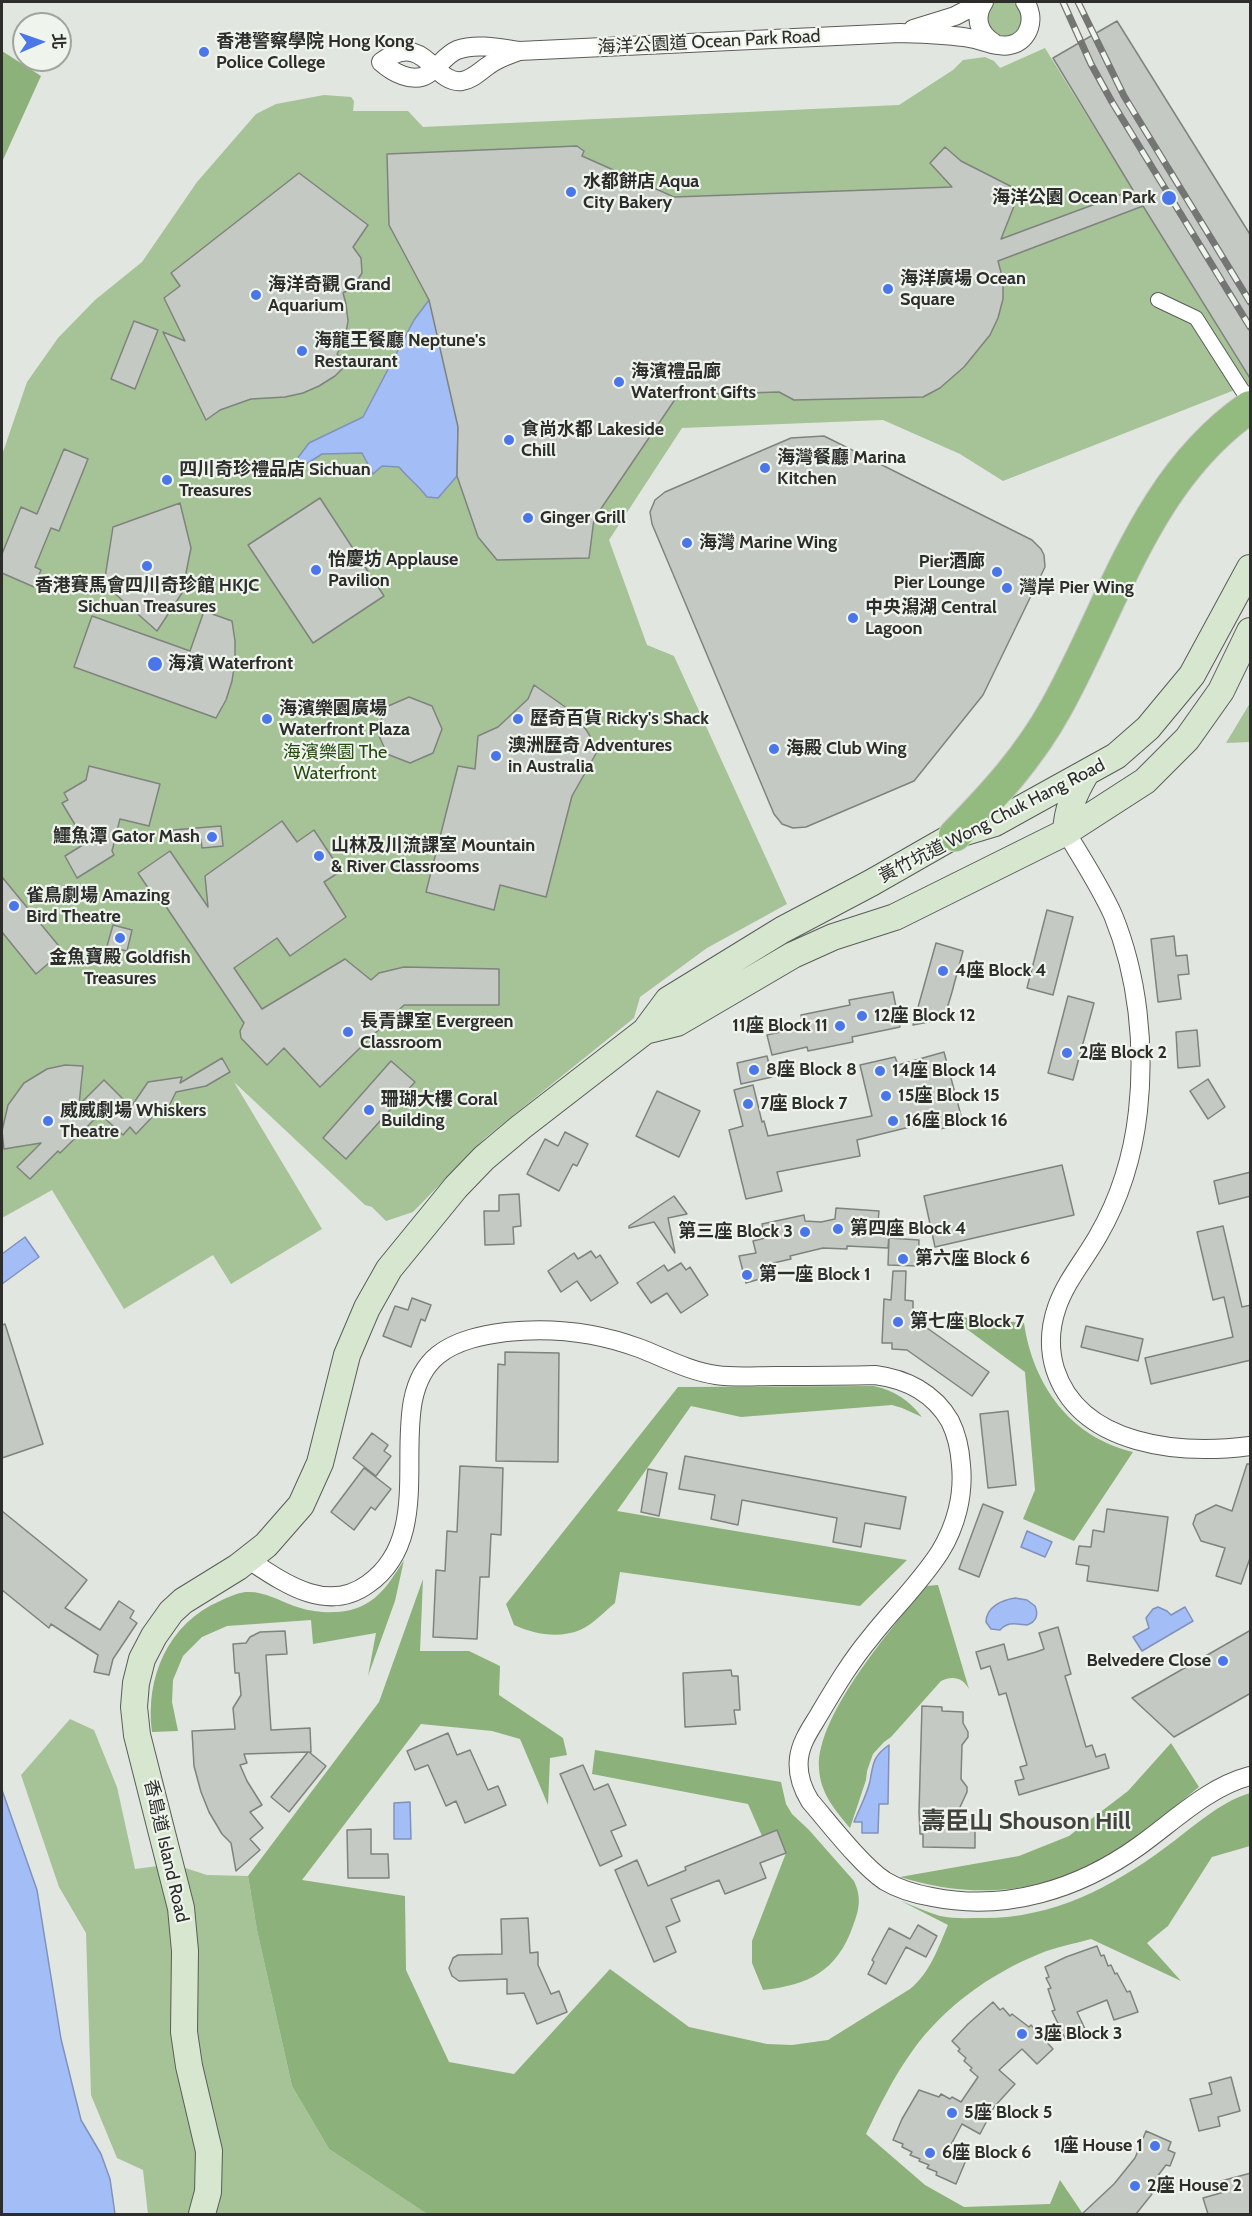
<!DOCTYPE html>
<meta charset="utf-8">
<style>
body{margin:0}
#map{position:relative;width:1252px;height:2216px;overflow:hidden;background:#e2e6e0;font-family:Cabin,"Noto Sans TC",sans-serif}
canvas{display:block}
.frame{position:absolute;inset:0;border:3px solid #2d2e2c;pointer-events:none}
.north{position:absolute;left:12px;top:12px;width:60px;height:60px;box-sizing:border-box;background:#eff4ed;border:2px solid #a1a5a0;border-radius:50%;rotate:88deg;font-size:16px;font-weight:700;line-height:24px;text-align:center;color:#2d2e2c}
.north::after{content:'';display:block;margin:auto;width:21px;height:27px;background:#4b76e9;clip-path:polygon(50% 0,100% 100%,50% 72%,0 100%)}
</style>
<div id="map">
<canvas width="1252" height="2216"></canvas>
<div class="frame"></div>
<div class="north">北</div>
</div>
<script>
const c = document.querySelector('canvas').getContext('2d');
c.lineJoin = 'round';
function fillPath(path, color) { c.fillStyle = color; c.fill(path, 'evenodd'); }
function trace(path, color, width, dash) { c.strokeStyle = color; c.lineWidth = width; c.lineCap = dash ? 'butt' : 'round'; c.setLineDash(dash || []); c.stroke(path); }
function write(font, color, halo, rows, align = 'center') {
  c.font = font + ' Cabin,"Noto Sans TC",sans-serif'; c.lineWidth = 4.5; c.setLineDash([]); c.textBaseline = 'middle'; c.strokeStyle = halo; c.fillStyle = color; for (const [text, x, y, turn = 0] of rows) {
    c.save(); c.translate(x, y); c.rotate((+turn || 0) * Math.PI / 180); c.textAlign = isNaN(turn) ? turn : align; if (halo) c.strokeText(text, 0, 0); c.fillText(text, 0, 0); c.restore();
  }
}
const green = new Path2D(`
 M986 18a18 18 0 1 1 36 0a18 18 0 1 1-36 0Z
 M1045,48L1250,380V384L1003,481L960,454L883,420L682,428L609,540L647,645L674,656L787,904L707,948L640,997L634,1018L485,1138L413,1212L386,1221L372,1207L365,1205L234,1082L322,1229L231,1284L213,1255L124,1309L52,1190L2,1218V455L27,382L58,338L95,300L142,262L197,182L256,114L276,104L324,95L351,97L354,101L353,111H408L423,127L899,105L953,70L963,60L985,57L994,61L1000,68Z
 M1250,703V742L1226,743Z
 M70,1719L94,1730L117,1787L135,1869L173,1864L207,1875L248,1876L257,1930L292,2086L329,2149L427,2214H148L143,2170L117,2158L91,2095L86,1933L59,1887L21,1775Z`);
const forest = new Path2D(`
 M2,51L41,76L2,162Z
 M949,1316L1024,1323C1033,1385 1070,1437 1133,1452L1074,1541L1023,1519L1035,1490L1025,1372Z
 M874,1386C895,1391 909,1400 922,1417L902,1408L892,1405L741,1417L691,1406L617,1511L907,1560L860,1606L620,1572L615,1603C604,1612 592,1625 580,1630C558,1639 534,1634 514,1625L506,1604L678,1387Z
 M404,1560L395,1601L368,1676L376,1633L313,1644L311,1620L227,1626L202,1637L183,1656L173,1680L172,1702L178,1731L152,1732C145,1678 168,1623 220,1601C228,1597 237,1593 246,1592C264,1591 278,1600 294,1606C316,1614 348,1616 369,1602C384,1593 395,1574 404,1560Z
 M423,1579L420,1651H469L500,1666L499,1695L563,1738L567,1755L550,1758L548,1805L520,1739L492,1731L421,1724L302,1880L405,1896L406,1970L449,2062L514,2074L610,1969L689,2027L767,2044L792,2045L828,2040L910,1989C930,1973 938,1948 948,1925L901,1901C914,1906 927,1912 940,1916C953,1919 968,1918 981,1918C1051,1919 1111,1888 1166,1847C1191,1829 1219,1802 1250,1793V1846L1212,1857L1168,1926L1147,1943L1181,1981L1091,1939C1074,1944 1055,1947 1039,1954C990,1974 944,2007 913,2050C894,2076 880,2105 866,2134L925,2185L964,2207L1050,2204L1060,2180L1083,2214H427L329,2149L292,2086L257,1930L248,1876L379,1702Z
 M938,1585L969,1689C963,1678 953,1675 941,1681L891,1737L884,1742L873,1754L867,1771L866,1780L850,1828C835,1810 820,1793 819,1768C816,1715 893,1627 926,1586Z
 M1171,1743L1199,1787C1169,1811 1140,1837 1108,1856C1043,1895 970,1899 900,1877L1019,1856L1069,1836L1128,1791Z
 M595,1750L781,1782L786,1804L792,1814L809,1830L854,1881C862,1898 859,1910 853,1926C837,1971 809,1985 763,1990L752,1963V1941L786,1853L777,1830L762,1836L748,1804L592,1774Z`);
const water = new Path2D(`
 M429,282L475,422L458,428L457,476L438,498L427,497C419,486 408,478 399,467L382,466L373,474L362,453L322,454L292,473L288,471L309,443L363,417L414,320L429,300Z
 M25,1237L39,1257L2,1284V1254Z
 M1027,1531L1052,1542L1045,1557L1021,1547Z
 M1015,1598L1027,1600L1035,1606C1039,1615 1036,1622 1027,1625C1016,1624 1008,1621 1000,1630L991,1629L986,1622C986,1607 1002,1600 1015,1598Z
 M1158,1607L1167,1611L1171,1615L1185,1607L1193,1621L1142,1651L1133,1637L1149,1628L1146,1618L1153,1609Z
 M889,1745L888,1804H879L878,1833H862V1822H854C859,1809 867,1795 870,1781C873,1764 873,1756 889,1745Z
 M2,1790L37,1890L61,2039L75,2096L81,2120L101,2154L110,2179L115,2214H2Z
 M410,1802L411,1839H394V1803Z`);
const building = new Path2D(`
 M1117,21L1251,236V380L1143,206L998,261L1003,280V299L998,318L990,335L964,367L940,388L923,397L794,400L779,392L678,395L594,519L589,558L497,560L478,537L457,476L458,427L429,300L389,225L387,154L577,146L584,151L582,156L674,197L952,187L930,163L945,147L961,161L1020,191L1001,239L1133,190L1053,58Z
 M299,173L368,225L353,247L361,258L362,273L353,287L343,293L346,304L348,321L345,339L337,354L347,364L335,376L319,386L303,393L285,397L251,399L220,410L206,420L163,332L185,341L164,298L180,286L171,273Z
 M134,321L158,330L135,389L111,379Z
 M824,436L1032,540L1041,549L1044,555L1045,567L983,695L914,781L806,827L793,828L782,824L774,814L652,524L650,512L655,500L665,492L791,438Z
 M64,449L88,459L59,531L51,528L35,567L41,570L34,587L2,573V554L21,507L37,514Z
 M320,498L384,596L313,643L248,545Z
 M180,503L191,548L182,593L157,631L104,584L113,527Z
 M204,611L232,621L235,641V661L232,681L226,700L216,718L74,667L92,616L190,651Z
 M534,685L571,711L587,731L598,750L572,796L546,897L500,885L494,910L426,892L458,766L475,769L478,736L498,727L528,699Z
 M409,697L432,706L442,729L433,753L410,763L387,754L377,731L386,707Z
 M89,766L160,784L149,826L120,819L112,851L114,855L77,878L65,856L86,843L62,803L68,800L64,793L86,780Z
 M282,821L297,842L314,830L341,871L324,882L346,917L290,956L277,938L234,968L262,1009L345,959L371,980L379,973L404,967L499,969V1005H404L320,1087L284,1048L267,1065L241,1038L240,1031L244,1023L163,902L159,904L138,873L170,851L208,907L205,876Z
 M221,826L223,846L202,848L201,839L173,832V830Z
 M2,877L63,951L36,974L2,932Z
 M1047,910L1073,917L1053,995L1027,988Z
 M113,925L132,930L127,951L107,946Z
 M1174,936L1176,956L1187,955L1189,974L1178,975L1181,999L1158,1002L1151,939Z
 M936,943L963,951L952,992L944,1019L913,1025Z
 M893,992L900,1027L852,1037L853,1042L808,1051L807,1047L772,1055L767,1035L803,1027L801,1015L850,1005L849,1000Z
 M1068,996L1094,1003L1073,1080L1048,1073Z
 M1197,1030L1200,1066L1178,1068L1176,1032Z
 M944,1052L963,1123L940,1129L938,1120L857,1140L860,1156L777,1172L782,1191L746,1199L729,1130L743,1126L734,1090L753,1085L762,1122L764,1121L768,1136L872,1116L860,1065L895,1057L898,1065Z
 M767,1056L772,1077L741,1084L737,1063Z
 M222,1058L230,1072L206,1086L176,1092L167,1110L155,1114L136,1134L130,1127L123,1135L100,1114L60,1153L58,1151L30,1179L17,1167L41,1143L4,1149L2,1131L8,1105L24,1083L47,1069L65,1065L83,1066L79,1105L104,1080L131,1107L148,1082L182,1077L180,1083Z
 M391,1061L415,1082L346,1159L323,1138Z
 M1208,1079L1225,1107L1208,1119L1190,1091Z
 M657,1091L700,1111L679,1157L636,1136Z
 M565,1132L588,1144L577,1166L573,1164L559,1191L527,1174L545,1139L558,1146Z
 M1062,1165L1074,1215L935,1247L924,1196Z
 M1251,1172V1196L1219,1204L1214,1181Z
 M519,1194L521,1226L513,1227L514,1244L485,1245L484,1211H499V1195Z
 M674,1196L687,1214L668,1218L675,1253L654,1222L629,1228V1226Z
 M836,1208L879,1211L878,1222H890L888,1248L847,1246V1249L823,1248L790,1256L791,1259L760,1266L763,1278L746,1283L739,1256L756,1253L753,1241L765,1238L762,1224L804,1215L805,1221L821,1222L835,1219Z
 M1223,1226L1242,1307L1251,1305V1360L1151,1384L1145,1358L1233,1337L1224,1297L1213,1300L1197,1232Z
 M889,1238L919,1240L918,1266L888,1265Z
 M591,1251L596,1258L600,1255L618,1283L591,1301L577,1281L561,1292L548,1271L574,1253L578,1259Z
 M681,1263L686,1270L690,1267L708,1295L681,1313L667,1293L651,1303L637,1283L664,1265L668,1271Z
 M893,1271H906L905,1300L913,1301V1318L989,1372L972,1396L907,1350L892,1349V1343H882L884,1299L891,1300Z
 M412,1298L431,1305L425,1321L421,1319L411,1347L383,1336L395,1306L408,1310Z
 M5,1324L43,1444L2,1458V1325Z
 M1086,1326L1143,1339L1138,1361L1081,1347Z
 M505,1352L559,1353L558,1462L496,1461L498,1364L505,1365Z
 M1008,1411L1016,1485L988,1488L980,1414Z
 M372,1433L388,1445L384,1451L391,1456L376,1476L353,1458Z
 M685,1456L906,1497L900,1529L865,1523L861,1547L833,1542L837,1518L742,1500L738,1525L711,1519L715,1495L679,1489Z
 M1247,1464H1251V1555L1241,1584L1216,1576L1225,1548L1201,1541L1193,1524L1196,1515L1216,1505L1232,1511Z
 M460,1466L503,1468L501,1535L491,1534L489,1577H480L477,1639L433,1637L436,1570L445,1571L447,1531L457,1532Z
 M364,1468L391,1489L375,1510L371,1507L354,1530L331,1512Z
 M648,1469L667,1473L659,1516L641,1512Z
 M983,1504L1003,1512L979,1577L959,1569Z
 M1107,1509L1168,1517L1158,1591L1087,1581L1089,1566L1076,1564L1079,1546L1091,1547L1093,1530L1104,1532Z
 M2,1511L87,1580L65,1608L100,1630L119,1601L134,1611L130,1618L137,1623L113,1659L109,1675L94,1672L98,1655L51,1624L49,1628L2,1590Z
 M1058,1627L1071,1674L1065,1676L1086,1747L1092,1745L1096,1757L1105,1754L1109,1768L1019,1795L1015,1781L1024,1779L1020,1767L1027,1765L1014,1721L1006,1693L999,1695L990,1666L981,1669L976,1652L1004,1644L1008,1660L1036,1652L1044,1649L1039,1633Z
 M1251,1630V1693L1174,1737L1132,1698Z
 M285,1631L287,1654L266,1655L271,1730L310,1728L311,1752H309L326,1766L289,1812L271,1797L308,1752L244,1754L247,1763L240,1765L247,1781L262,1805L250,1812L263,1828L250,1839L260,1850L236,1871L231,1843L222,1834L209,1812L201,1792L194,1766L192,1731L235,1729L233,1708L241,1695L239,1673H235L233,1644L246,1643L250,1637L260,1632Z
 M731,1670L732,1676H738L740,1710H734L736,1724L685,1727L683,1673Z
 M922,1706L942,1707V1711L963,1712V1723L968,1732V1737L962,1745L961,1779L967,1787V1792L954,1820H975V1848L923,1847V1834H920L919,1812Z
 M448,1733L457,1755L470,1750L488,1790L498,1786L506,1805L465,1823L456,1801L446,1806L428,1765L415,1770L407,1751Z
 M583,1765L594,1790L608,1784L626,1825L611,1831L622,1856L600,1866L560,1774Z
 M371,1829V1854H388L389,1878H348L347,1830Z
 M777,1830L786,1853L760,1863L766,1878L725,1894L719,1880L671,1899L680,1921L666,1927L676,1952L654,1962L615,1870L637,1860L648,1886L686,1870L685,1867Z
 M528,1918L530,1953L538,1952V1965L551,1994L559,1991L567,2012L537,2024L524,1993L507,1994V1979L459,1981L452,1976L449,1968L453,1958L458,1955L502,1954L501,1919Z
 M918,1925L937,1936L926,1957L906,1947L886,1984L868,1974L874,1962L872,1960L889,1928L910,1939Z
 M1097,1946L1101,1956L1104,1955L1108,1966L1111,1965L1115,1974L1117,1973L1127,1992L1130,1991L1138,2012L1114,2020L1107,2000L1077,2012L1086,2031L1066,2040L1052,2011L1055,2010L1048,1989L1051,1988L1046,1978L1049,1977L1045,1967L1066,1957Z
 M993,2002L1000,2010L1003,2008L1010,2016L1012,2014L1029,2027L1031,2025L1053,2049L1037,2064L1022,2049L999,2070L1015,2084L994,2107L980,2134L962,2124L947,2152L966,2160L956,2184L936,2175L937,2172L927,2168L929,2165L919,2161L920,2159L910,2155L912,2152L902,2147L903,2144L893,2140L902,2119L919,2090L939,2097L941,2094L950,2099L952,2097L961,2102L978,2077L970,2070L972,2068L964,2061L966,2058L958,2051L960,2049L952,2041L968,2024Z
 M1231,2077L1240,2111L1218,2117L1220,2126L1199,2131L1190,2099L1212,2094L1209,2083Z
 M1146,2131L1171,2142L1168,2150L1175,2153L1170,2166L1166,2165L1147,2190L1152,2194L1136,2214H1082L1114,2184L1135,2158Z
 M1251,2173V2214H1208L1203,2198L1224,2192L1221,2181Z`);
const pedestrian = new Path2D(`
 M1158,300L1196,318L1242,390L1250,397`);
const minor = new Path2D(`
 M984,2C974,17 978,33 994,43
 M913,29L955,16L982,2
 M519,51C509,55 498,58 489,65C480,71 473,79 462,81C433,85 425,29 381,62C392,72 413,84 428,74C439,67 445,55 457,50C476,43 500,48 519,51L900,33C923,34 946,34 969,38C982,40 997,48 1010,45C1030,41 1036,17 1025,2
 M1066,832C1082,859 1100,886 1113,915C1138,976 1145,1046 1138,1111C1133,1156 1120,1198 1098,1236C1085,1259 1066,1281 1057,1307C1050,1327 1049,1349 1055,1369C1080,1447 1182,1455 1250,1446
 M249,1560C284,1583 327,1614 368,1584C446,1529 377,1405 438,1355C457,1340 483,1335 506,1332C552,1327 596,1332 639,1348C665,1358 689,1371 716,1375C736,1378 756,1376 775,1376C808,1376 842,1376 875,1375C906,1379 934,1393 950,1421C957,1435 960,1449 961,1465C964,1495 956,1526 940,1552C920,1583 893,1609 871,1637C851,1661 836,1686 820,1713C812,1727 801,1741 799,1758C797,1774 802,1788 810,1801C829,1823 862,1866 885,1881C900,1890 915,1894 932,1897C1006,1912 1079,1889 1139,1846C1174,1821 1208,1787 1250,1776`);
const secondary = new Path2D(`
 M1066,832C1067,810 1074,794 1085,775
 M645,1031L677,1023L793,955L833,937L895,917L1066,832L1145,781L1187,739L1221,691L1250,631
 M202,2214L208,2192L209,2151L189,2066L184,2032L185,1951L181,1908L137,1735L134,1707L136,1683L142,1659L154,1636L171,1612L183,1601L238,1567L266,1545L301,1505L320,1463L347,1355L367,1308L389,1269L456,1187L484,1158L521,1127L645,1031L668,1000L782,930L871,883L955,835L995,823L1116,756L1148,728L1192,675L1250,568`);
const trunk = new Path2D(`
 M955,835C994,795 1029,757 1056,708C1115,602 1146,479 1250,407`);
const rail = new Path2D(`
 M1063,2L1091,64L1112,102L1250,327
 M1078,2L1124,96L1250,302`);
const markers = [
 [204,52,6,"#4b76e9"],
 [571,192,6,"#4b76e9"],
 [1169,198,8,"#4b76e9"],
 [888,289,6,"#4b76e9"],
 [256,295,6,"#4b76e9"],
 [302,351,6,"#4b76e9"],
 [619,382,6,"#4b76e9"],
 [509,440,6,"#4b76e9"],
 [765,468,6,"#4b76e9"],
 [167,480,6,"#4b76e9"],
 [528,518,6,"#4b76e9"],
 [687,543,6,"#4b76e9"],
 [147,566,6,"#4b76e9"],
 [316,570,6,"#4b76e9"],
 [997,572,6,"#4b76e9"],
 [1007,588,6,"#4b76e9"],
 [853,618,6,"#4b76e9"],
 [155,664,8,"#4b76e9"],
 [267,719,6,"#4b76e9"],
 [518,719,6,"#4b76e9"],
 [774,749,6,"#4b76e9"],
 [496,756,6,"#4b76e9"],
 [212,837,6,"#4b76e9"],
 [319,856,6,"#4b76e9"],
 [14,906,6,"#4b76e9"],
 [120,938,6,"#4b76e9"],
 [943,971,6,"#4b76e9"],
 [862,1016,6,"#4b76e9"],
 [840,1026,6,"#4b76e9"],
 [348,1032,6,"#4b76e9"],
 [1067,1053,6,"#4b76e9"],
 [754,1070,6,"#4b76e9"],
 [880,1071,6,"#4b76e9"],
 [886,1096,6,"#4b76e9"],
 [748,1104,6,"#4b76e9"],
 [369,1110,6,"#4b76e9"],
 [48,1121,6,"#4b76e9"],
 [893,1121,6,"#4b76e9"],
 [838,1229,6,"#4b76e9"],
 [805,1232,6,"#4b76e9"],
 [903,1259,6,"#4b76e9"],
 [747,1275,6,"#4b76e9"],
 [898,1322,6,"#4b76e9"],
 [1223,1661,6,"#4b76e9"],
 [1022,2034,6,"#4b76e9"],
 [952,2113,6,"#4b76e9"],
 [1155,2146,6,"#4b76e9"],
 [930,2153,6,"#4b76e9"],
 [1135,2186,6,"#4b76e9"]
];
const poiNames = [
 ["香港警察學院 Hong Kong",216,42],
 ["Police College",216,63],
 ["水都餅店 Aqua",583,182],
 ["City Bakery",583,203],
 ["海洋公園 Ocean Park",1156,198,"right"],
 ["海洋廣場 Ocean",900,279],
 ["Square",900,300],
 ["海洋奇觀 Grand",268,285],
 ["Aquarium",268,306],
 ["海龍王餐廳 Neptune's",314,341],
 ["Restaurant",314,362],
 ["海濱禮品廊",631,372],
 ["Waterfront Gifts",631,393],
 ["食尚水都 Lakeside",521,430],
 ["Chill",521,451],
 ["海灣餐廳 Marina",777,458],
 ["Kitchen",777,479],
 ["四川奇珍禮品店 Sichuan",179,470],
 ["Treasures",179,491],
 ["Ginger Grill",540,518],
 ["海灣 Marine Wing",699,543],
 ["怡慶坊 Applause",328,560],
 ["Pavilion",328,581],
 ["Pier酒廊",985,562,"right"],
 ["Pier Lounge",985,583,"right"],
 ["香港賽馬會四川奇珍館 HKJC",147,586,"center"],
 ["Sichuan Treasures",147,607,"center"],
 ["灣岸 Pier Wing",1019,588],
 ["中央潟湖 Central",865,608],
 ["Lagoon",865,629],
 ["海濱 Waterfront",168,664],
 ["海濱樂園廣場",279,709],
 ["Waterfront Plaza",279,730],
 ["歷奇百貨 Ricky's Shack",530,719],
 ["澳洲歷奇 Adventures",508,746],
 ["in Australia",508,767],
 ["海殿 Club Wing",786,749],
 ["鱷魚潭 Gator Mash",200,837,"right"],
 ["山林及川流課室 Mountain",331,846],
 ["& River Classrooms",331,867],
 ["雀鳥劇場 Amazing",26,896],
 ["Bird Theatre",26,917],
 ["金魚寶殿 Goldfish",120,958,"center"],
 ["Treasures",120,979,"center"],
 ["4座 Block 4",955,971],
 ["12座 Block 12",874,1016],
 ["長青課室 Evergreen",360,1022],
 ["Classroom",360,1043],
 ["11座 Block 11",828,1026,"right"],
 ["2座 Block 2",1079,1053],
 ["8座 Block 8",766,1070],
 ["14座 Block 14",892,1071],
 ["15座 Block 15",898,1096],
 ["珊瑚大樓 Coral",381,1100],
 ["Building",381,1121],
 ["7座 Block 7",760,1104],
 ["威威劇場 Whiskers",60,1111],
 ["Theatre",60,1132],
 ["16座 Block 16",905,1121],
 ["第四座 Block 4",850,1229],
 ["第三座 Block 3",793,1232,"right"],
 ["第六座 Block 6",915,1259],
 ["第一座 Block 1",759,1275],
 ["第七座 Block 7",910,1322],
 ["Belvedere Close",1211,1661,"right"],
 ["3座 Block 3",1034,2034],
 ["5座 Block 5",964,2113],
 ["1座 House 1",1143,2146,"right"],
 ["6座 Block 6",942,2153],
 ["2座 House 2",1147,2186]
];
const streetNames = [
 ["海洋公園道 Ocean Park Road",709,42,-3],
 ["黃竹坑道 Wong Chuk Hang Road",992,821,-27],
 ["香島道 Island Road",166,1851,77]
];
const parkNames = [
 ["海濱樂園 The",335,753],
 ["Waterfront",335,774]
];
const districtNames = [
 ["壽臣山 Shouson Hill",1026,1822]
];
fillPath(green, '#a5c396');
fillPath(forest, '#8cb17a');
fillPath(water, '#a3bdf7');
trace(water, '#8092ba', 1.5);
fillPath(building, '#c5c9c3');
trace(building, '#7f837d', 1.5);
trace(pedestrian, '#5a5d58', 16);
trace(minor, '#5a5d58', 20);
trace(secondary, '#5a5d58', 28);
trace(trunk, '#c4c4c4', 34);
trace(pedestrian, '#fff', 14);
trace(minor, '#fff', 18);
trace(secondary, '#d6e6cf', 26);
trace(trunk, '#93bb7f', 32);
trace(rail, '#747673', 7);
trace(rail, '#eff4ed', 4.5, [14]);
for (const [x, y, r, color] of markers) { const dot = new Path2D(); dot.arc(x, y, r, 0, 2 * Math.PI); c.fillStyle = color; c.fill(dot); trace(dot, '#eff4ed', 2); }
write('bold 18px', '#2d2e2c', '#eff4ed', poiNames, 'left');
write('18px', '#2d2e2c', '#eff4ed', streetNames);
write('18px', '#26490f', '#eff4ed', parkNames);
write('bold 24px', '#40433e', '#eff4ed', districtNames);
</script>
